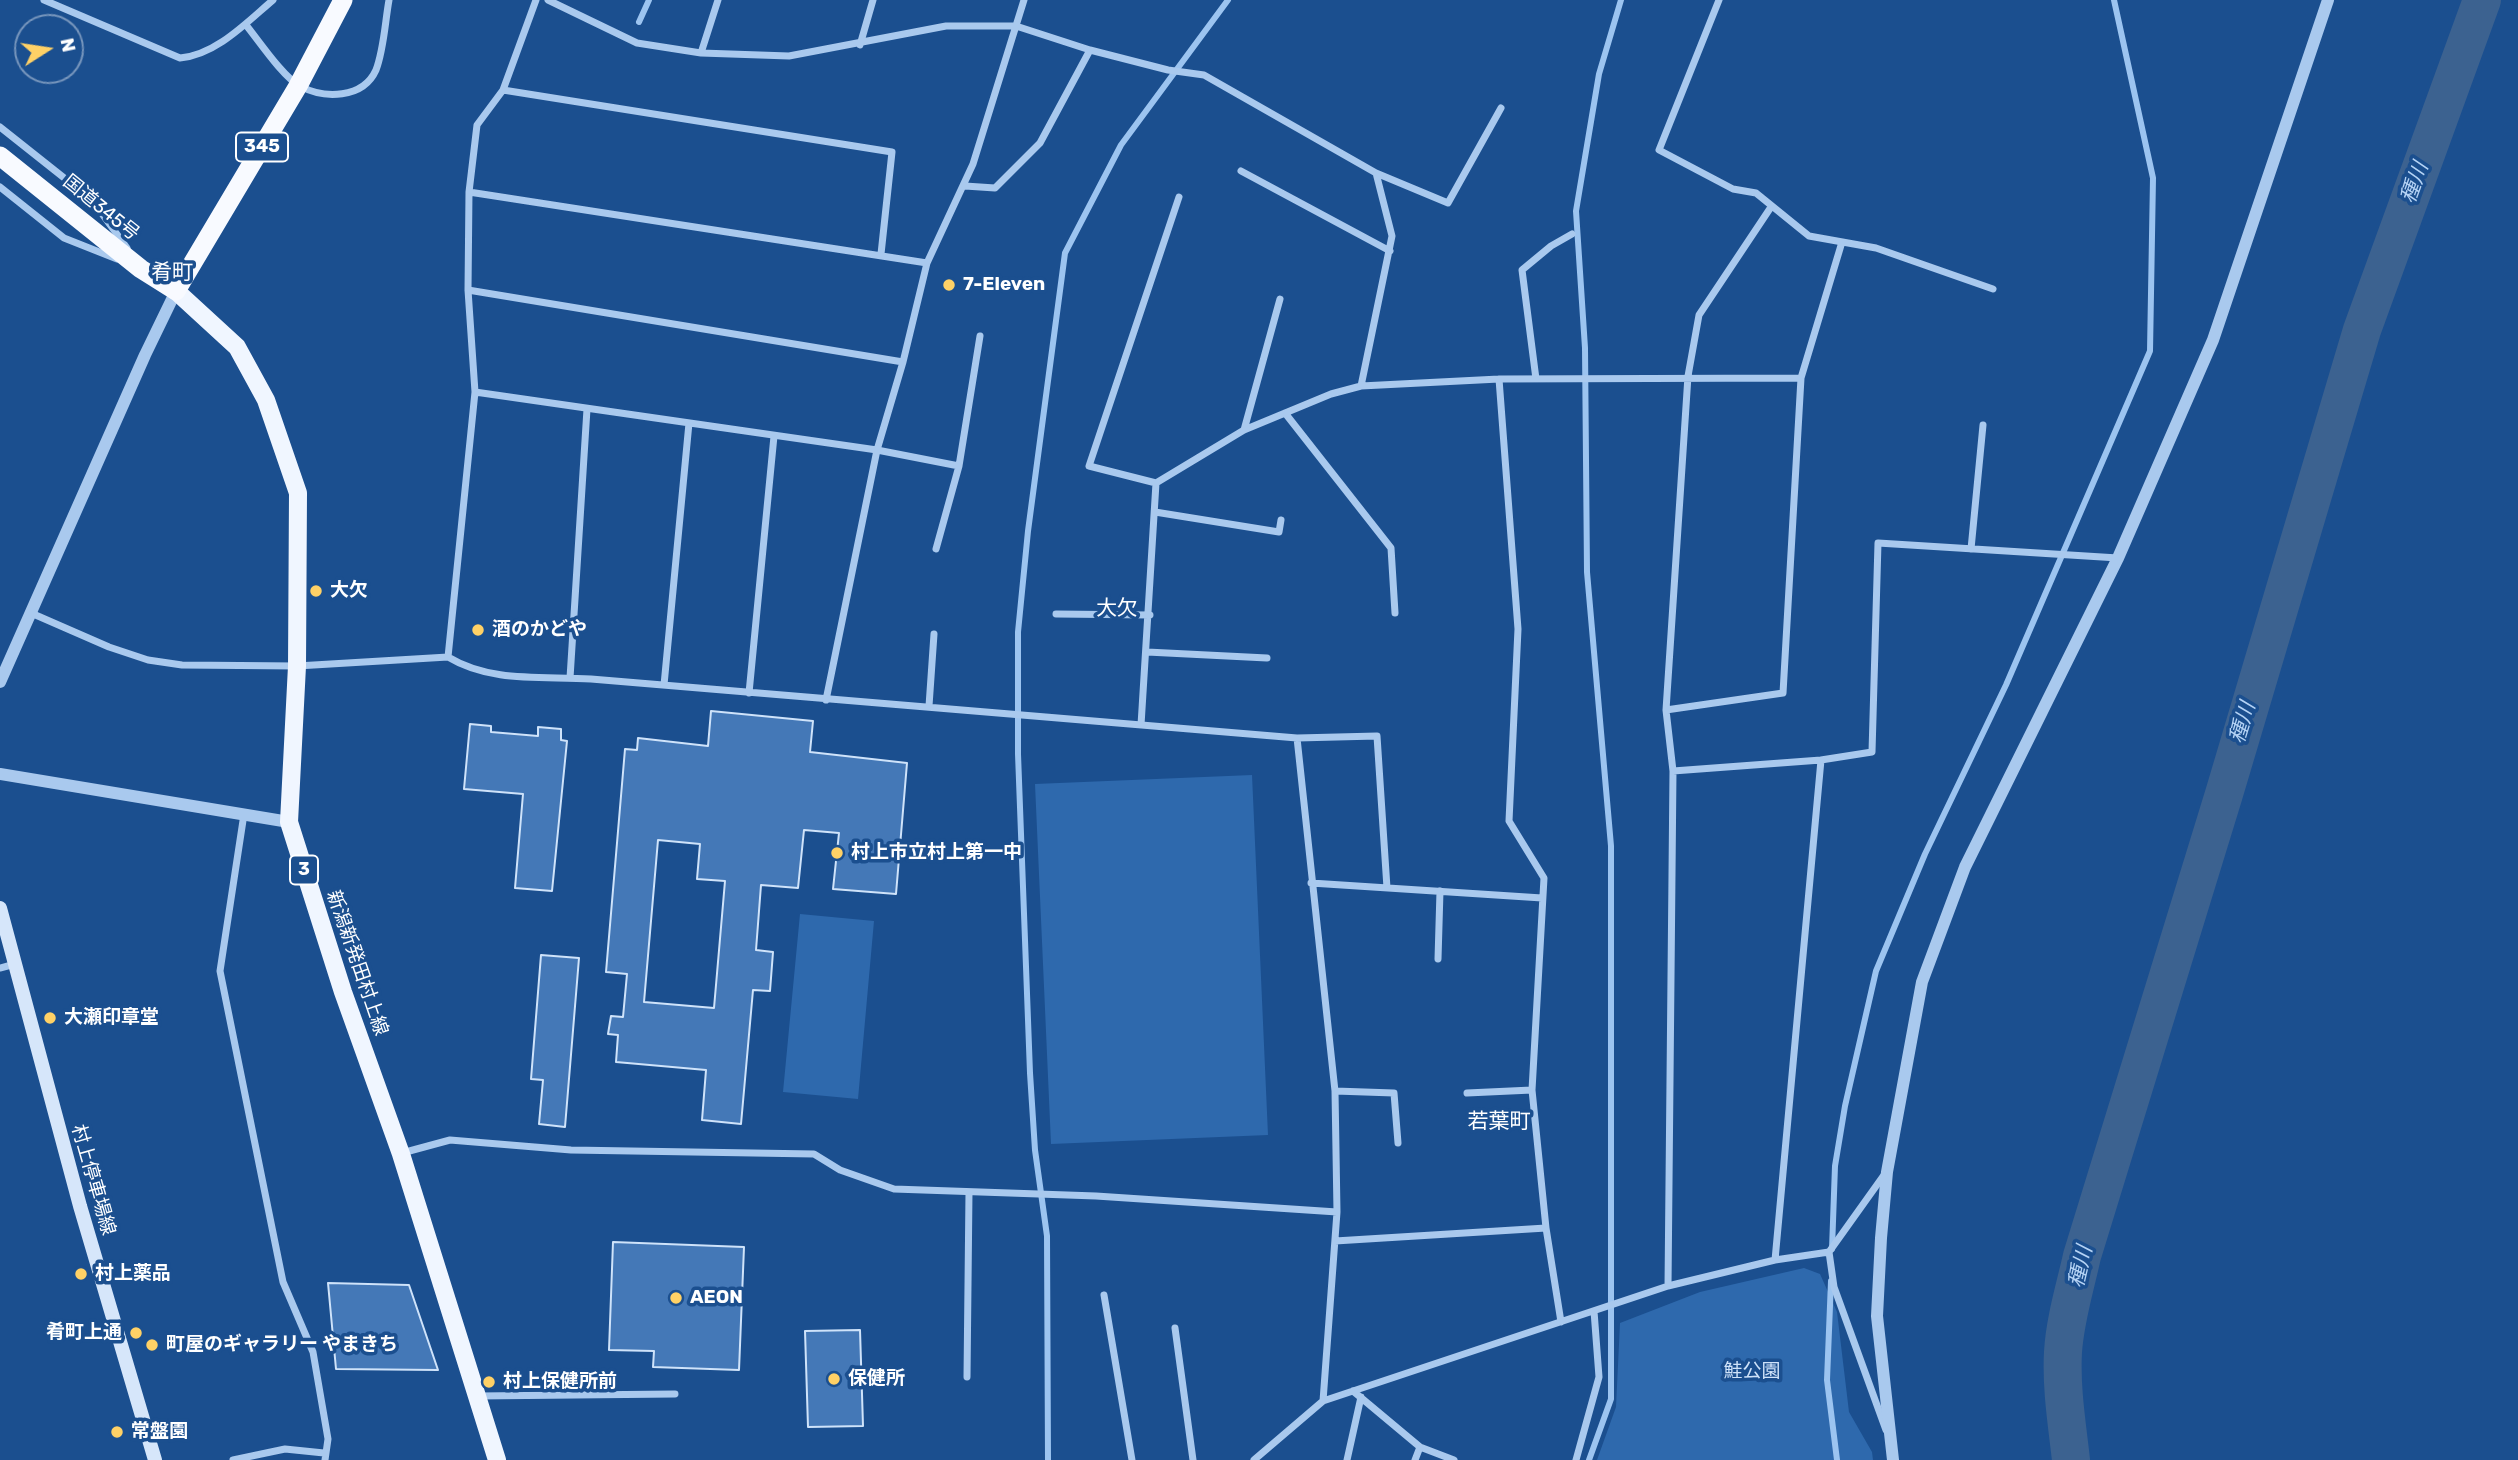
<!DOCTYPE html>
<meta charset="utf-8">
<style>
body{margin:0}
#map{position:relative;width:2518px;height:1460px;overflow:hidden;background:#1b4f8f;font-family:Rubik,sans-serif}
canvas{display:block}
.north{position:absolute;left:14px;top:14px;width:70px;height:70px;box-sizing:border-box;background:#1b4f8f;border:2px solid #7695bc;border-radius:50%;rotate:78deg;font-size:19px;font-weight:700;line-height:28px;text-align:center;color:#fff}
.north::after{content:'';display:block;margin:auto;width:24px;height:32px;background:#ffd166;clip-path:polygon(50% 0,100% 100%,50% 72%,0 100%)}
</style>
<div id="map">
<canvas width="2518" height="1460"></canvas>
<div class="north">N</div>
</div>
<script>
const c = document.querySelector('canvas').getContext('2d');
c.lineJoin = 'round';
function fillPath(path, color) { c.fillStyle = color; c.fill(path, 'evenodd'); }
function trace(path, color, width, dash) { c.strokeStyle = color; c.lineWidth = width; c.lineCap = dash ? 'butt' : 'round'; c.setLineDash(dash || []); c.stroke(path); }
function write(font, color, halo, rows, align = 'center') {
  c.font = font + ' Rubik,"Noto Sans JP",sans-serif'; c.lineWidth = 7; c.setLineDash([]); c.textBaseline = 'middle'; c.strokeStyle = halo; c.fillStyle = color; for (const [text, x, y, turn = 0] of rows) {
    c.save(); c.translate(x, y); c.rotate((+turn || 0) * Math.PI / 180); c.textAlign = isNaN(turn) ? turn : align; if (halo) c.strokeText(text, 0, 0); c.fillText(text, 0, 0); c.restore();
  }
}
const green = new Path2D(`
 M1252,775L1268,1135L1051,1144L1035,784Z
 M800,914L874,921L858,1099L783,1092Z
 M1804,1268L1820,1274L1837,1312L1849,1412L1872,1452L1873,1460H1597L1616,1407L1620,1323L1700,1292Z`);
const stream = new Path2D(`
 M639,22L649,0
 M1832,1249L1835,1166L1845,1106L1876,971L1925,854L2006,685L2150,351L2153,178L2114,0
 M1831,1281L1827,1380L1837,1460
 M1048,1460L1047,1236L1035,1150L1030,1073L1018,754V632L1028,531L1065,253L1121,145L1228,0
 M1589,1460L1611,1399V846L1587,572L1585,348L1576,211L1599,74L1621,0`);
const river = new Path2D(`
 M2071,1460C2067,1424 2061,1388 2063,1352C2065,1319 2075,1288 2082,1256L2224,794L2362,330L2482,0`);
const building = new Path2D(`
 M711,711L813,721L810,752L907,763L896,894L833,889L839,833L804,830L798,888L761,885L756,950L773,952L770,991L753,990L741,1124L702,1120L706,1070L616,1062L618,1035L608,1034L611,1016L623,1017L627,974L606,972L625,749L637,750L638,738L708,746ZM658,840L700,844L697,879L725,881L714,1008L644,1002Z
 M470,724L491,726V732L538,736V727L561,729V740L567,741L552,891L515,888L523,794L464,789Z
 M541,955L579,958L565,1127L539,1124L543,1080L531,1079Z
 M613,1242L744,1247L739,1370L653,1367L654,1351L609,1350Z
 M328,1283L409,1285L438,1370L336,1369Z
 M860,1330L863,1426L808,1427L805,1331Z`);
const minor = new Path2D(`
 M44,0L180,58C216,55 247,22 273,0
 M548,0L637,43L701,53L789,56L946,26H1016L1090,50L1040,143L995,188L965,186
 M1719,0L1659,150L1733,189L1756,193L1809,236L1876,248L1993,289
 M246,25C259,41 283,77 300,86C324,99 363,99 376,70C384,49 385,22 389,0
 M860,45L873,0
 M1090,50L1168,70L1204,75L1376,173
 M701,53L718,0
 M503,90L892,152L881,254
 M0,127L92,200L127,248
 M1241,171L1390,251
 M0,187L64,238L117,259
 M469,192L927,263
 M468,290L903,362
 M1499,379L1518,629L1509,821L1544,878L1532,1090L1546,1228L1561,1322
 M1536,379L1522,270L1551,246L1572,234
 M1361,386L1392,236L1376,173L1448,203L1501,108
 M475,392L877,450L959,466L980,336
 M1285,413L1391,548L1395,613
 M1244,430L1280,299
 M1156,483L1089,466L1179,197
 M1155,512L1279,532L1281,520
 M936,549L959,466
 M1971,549L1983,425
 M31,613L109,647L148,660L182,665L297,666L448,657C491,683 542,676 591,679L1297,738L1335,1091L1337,1212L1323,1401
 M1056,614L1150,615
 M1147,652L1267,658
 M448,657L475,392L468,290L469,192L477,125L503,90L536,0
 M570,678L587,409
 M664,685L689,423
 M749,693L774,436
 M826,700L877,450L903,362L927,263L973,164L1024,0
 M929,706L934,634
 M1666,710L1783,693L1801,378L1842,242
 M1141,725L1156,483L1244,430L1331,394L1361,386L1499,379L1801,378
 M1297,738L1377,736L1387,888
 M1673,771L1821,760
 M244,814L220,971L283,1282L313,1352L328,1439L325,1460
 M1311,883L1542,898
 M1438,959L1440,891
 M0,968L15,964
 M1335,1091L1394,1093L1398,1143
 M1467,1093L1532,1090
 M402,1153L450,1140L571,1150L814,1154L840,1170L894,1189L1096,1196L1337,1212
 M1884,1175L1829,1252L1834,1287L1886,1430
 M1335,1241L1546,1228
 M1775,1260L1821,760L1872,752L1878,543L2118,558
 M1668,1286L1673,771L1666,710L1688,376L1699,315L1771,207
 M1104,1295L1132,1460
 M1175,1328L1193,1460
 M967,1377L969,1192
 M1353,1391L1420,1447L1454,1460
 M477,1396L675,1394
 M233,1460L285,1449L324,1453
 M1254,1460L1323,1401L1668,1286L1775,1260L1829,1252
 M1347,1460L1361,1397
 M1415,1460L1420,1447
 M1576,1460L1599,1377L1594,1311`);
const tertiary = new Path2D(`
 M0,682L145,355L176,291
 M0,774L289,822
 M1893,1460L1877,1316L1881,1238L1887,1172L1922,982L1965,867L2118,558L2213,340L2328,0`);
const secondary = new Path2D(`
 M0,908L80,1206L155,1460`);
const primary = new Path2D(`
 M176,291L237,347L266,400L298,493L297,666L289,822L343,992L401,1154L497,1460`);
const trunk = new Path2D(`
 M0,156L141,269L176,291L298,86L343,0`);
const markers = [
 [949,285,7,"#ffd166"],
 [316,591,7,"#ffd166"],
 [478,630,7,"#ffd166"],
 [837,853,7,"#ffd166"],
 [50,1018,7,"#ffd166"],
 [81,1274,7,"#ffd166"],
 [676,1298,7,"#ffd166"],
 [136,1333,7,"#ffd166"],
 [152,1345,7,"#ffd166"],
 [834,1379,7,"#ffd166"],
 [489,1382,7,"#ffd166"],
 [117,1432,7,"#ffd166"]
];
const shields = [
 [262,147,52],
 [304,870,28]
];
const shieldNames = [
 ["345",262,147],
 ["3",304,870]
];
const streetNames = [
 ["国道345号",101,208,39],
 ["新潟新発田村上線",357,963,71],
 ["村上停車場線",93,1180,74]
];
const poiNames = [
 ["7-Eleven",963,285],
 ["大欠",330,591],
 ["酒のかどや",492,630],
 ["村上市立村上第一中",851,853],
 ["大瀬印章堂",64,1018],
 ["村上薬品",95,1274],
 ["AEON",690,1298],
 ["肴町上通",122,1333,"right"],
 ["町屋のギャラリー やまきち",166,1345],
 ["保健所",848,1379],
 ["村上保健所前",503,1382],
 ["常盤園",131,1432]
];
const parkNames = [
 ["鮭公園",1752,1372]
];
const waterNames = [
 ["種川",2415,183,-70],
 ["種川",2243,723,-73],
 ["種川",2081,1267,-77]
];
const neighbourhoodNames = [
 ["肴町",172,273],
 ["大欠",1117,609],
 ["若葉町",1499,1122]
];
fillPath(green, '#2e69ad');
trace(stream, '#9cc4f0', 6);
trace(river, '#3c6290', 38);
fillPath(building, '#4478b7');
trace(building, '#cfe3fa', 2);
trace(minor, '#a9c9ee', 7);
trace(tertiary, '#a9c9ee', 12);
trace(secondary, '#d6e6fa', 14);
trace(primary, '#f0f6ff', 18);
trace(trunk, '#f8faff', 19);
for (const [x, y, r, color] of markers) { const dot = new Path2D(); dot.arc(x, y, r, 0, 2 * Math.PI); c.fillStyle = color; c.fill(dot); trace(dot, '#1b4f8f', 2.5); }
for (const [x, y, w] of shields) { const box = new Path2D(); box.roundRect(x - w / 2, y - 14.5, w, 29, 5); c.fillStyle = '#1b4f8f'; c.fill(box); trace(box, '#fff', 2); }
write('bold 18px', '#fff', null, shieldNames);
write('19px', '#fff', '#1b4f8f', streetNames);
write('bold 19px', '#fff', '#1b4f8f', poiNames, 'left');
write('19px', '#cfe3fa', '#1b4f8f', parkNames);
write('italic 21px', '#b5d3f5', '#1b4f8f', waterNames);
write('21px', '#fff', '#1b4f8f', neighbourhoodNames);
</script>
